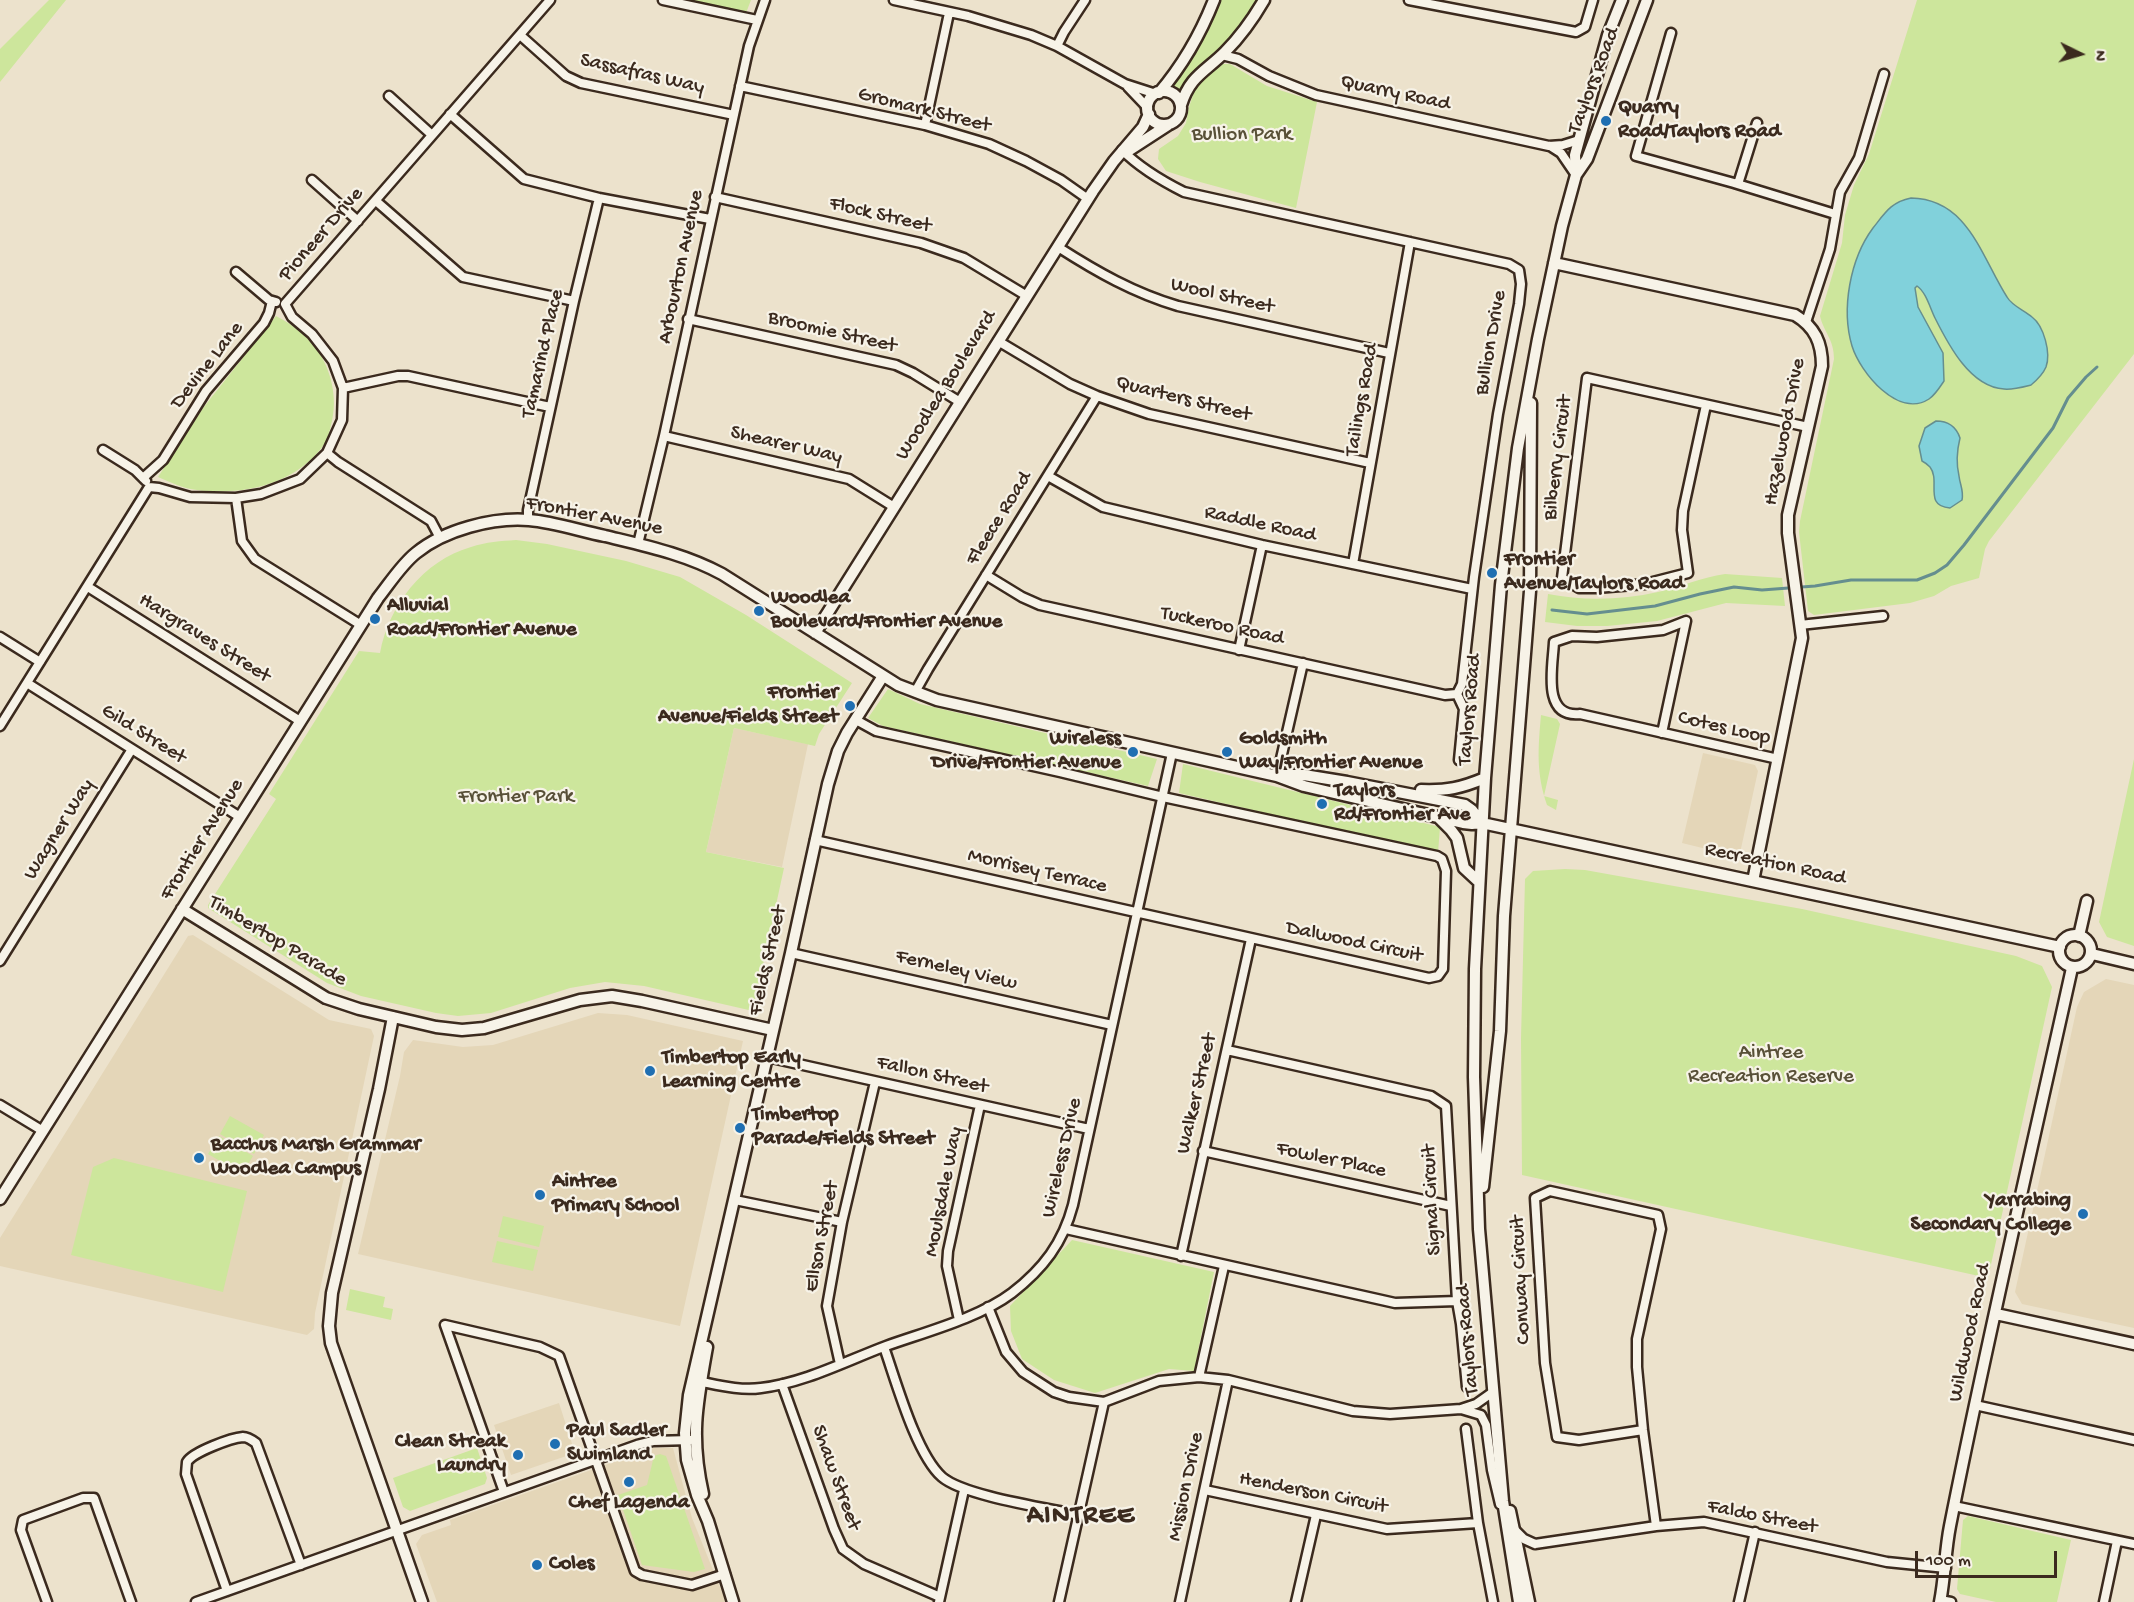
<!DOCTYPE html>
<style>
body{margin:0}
#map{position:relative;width:2134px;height:1602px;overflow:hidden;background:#ece2cc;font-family:"Gochi Hand",sans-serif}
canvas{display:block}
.north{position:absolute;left:2050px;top:24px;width:60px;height:60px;-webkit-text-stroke:4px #f7f3e8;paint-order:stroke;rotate:95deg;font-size:16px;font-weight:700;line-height:24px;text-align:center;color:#3b2a1e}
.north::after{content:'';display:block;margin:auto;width:21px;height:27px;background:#3b2a1e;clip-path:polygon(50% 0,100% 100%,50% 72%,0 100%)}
.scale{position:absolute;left:1915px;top:1551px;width:142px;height:27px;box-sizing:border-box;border:3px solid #3b2a1e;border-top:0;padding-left:8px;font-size:18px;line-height:21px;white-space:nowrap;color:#3b2a1e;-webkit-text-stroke:4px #f7f3e8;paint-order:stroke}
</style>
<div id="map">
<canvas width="2134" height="1602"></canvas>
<div class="north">N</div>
<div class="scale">100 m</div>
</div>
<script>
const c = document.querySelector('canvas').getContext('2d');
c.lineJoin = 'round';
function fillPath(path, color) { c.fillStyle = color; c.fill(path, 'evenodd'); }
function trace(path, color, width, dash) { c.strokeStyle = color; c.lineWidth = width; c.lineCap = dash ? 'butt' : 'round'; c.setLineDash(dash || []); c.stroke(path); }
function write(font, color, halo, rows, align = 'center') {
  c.font = font + ' "Gochi Hand",sans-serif'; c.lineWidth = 4.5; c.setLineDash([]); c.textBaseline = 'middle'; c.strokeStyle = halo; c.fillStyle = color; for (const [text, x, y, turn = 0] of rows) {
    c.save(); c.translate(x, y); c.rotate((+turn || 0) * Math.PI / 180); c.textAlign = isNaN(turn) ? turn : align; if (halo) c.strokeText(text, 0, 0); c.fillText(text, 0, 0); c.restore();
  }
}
const built = new Path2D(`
 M734,728L808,744L782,867L706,852Z
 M1703,753L1755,765L1758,771L1740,853L1735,856L1682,843Z
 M193,935L329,1020L371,1029L374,1036L315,1313L314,1329L307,1335L0,1266V1238L188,936Z
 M2106,979L2134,985V1328L2022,1304L2015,1292L2077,1007L2084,992Z
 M598,1013L627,1015L743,1041L680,1326L358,1254L400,1076L404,1052L413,1040L463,1047L493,1045Z
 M559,1403L575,1453L511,1475L494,1425Z
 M653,1448H673L692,1518L726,1602H437L416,1544L422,1535L451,1525L450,1520Z`);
const green = new Path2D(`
 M49,0H66L0,82V49Z
 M686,0H751L746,13Z
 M1219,0H1259L1222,47L1187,78L1180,91L1171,85Z
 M1917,0H2134V354L1989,541L1985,549L1979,578L1951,586L1934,596L1910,603L1814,615L1808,611L1799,532L1800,521L1834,359C1834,339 1824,333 1820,316L1842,243L1845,215L1854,185L1869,154Z
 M1221,64H1230L1267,86L1317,102L1296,208L1200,182L1166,171L1158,159L1159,149L1178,136L1186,123L1189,107L1197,83Z
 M276,316C286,321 295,327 303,334C327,354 339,391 332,421C330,428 329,438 325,443C298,484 243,496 197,490C184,489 170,482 158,477L203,408Z
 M516,540L547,544L626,561L680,577L746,615L852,683L819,734L815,746L734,728L706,852L784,868L753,1011L644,986L605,982L570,988L491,1013L458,1016L436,1013L361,996L327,983L208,908V905L276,799L269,794L359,651L380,653C389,605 423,561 471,547C486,542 501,541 516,540Z
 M1725,574L1782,578L1785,606L1726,603L1657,621L1607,626H1577L1545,622L1548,594C1584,601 1622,600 1658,592C1681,587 1702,577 1725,574Z
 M888,689L920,704L1157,759L1148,786L883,726L868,718Z
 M1541,715L1557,719L1560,724L1544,796L1558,800L1556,810L1547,805C1536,773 1538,749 1541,715Z
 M2134,759V946L2107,937L2099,922Z
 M1183,764L1440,827L1438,853L1179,793Z
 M1565,869L1585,870L1802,909L2016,956L2042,966L2052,987L1988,1278L1522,1175L1521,1038L1525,879L1533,871Z
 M230,1116L264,1135L254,1154L220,1134Z
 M219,1136L253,1156L242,1174L208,1154Z
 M114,1158L247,1191L223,1292L71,1255L93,1167Z
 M503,1216L544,1226L539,1247L498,1237Z
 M1072,1240L1214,1272L1194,1371L1169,1369L1095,1393L1054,1380L1022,1359L1011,1331L1010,1306Z
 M497,1241L538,1250L533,1271L492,1262Z
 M350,1289L385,1297L383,1307L393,1309L391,1320L346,1310Z
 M477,1448L487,1478L485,1484L410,1511L403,1507L393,1478Z
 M660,1454L666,1456L705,1569L694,1572L642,1565L618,1495L647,1485L654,1456Z
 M1968,1516L2071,1540L2057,1602H1996L1960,1594L1957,1589L1963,1520Z`);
const water = new Path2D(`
 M1911,198C1968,199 1981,256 2007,297C2012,306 2024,310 2032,317C2044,326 2051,353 2046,367C2043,374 2037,380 2031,385C2023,387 2012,390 2004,389C1970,387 1948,344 1935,318C1930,308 1926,292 1917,286L1915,288L1918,307L1943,353L1944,381C1940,387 1935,395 1929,399C1898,419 1860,372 1852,346C1841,309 1850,259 1873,228C1885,213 1891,202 1911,198Z
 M1936,421C1948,421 1956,426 1960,438C1957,450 1956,463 1959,476C1960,485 1964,491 1962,500L1950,508C1923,506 1941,481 1930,467C1929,466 1924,462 1922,461L1919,446L1925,428Z`);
const stream = new Path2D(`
 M1552,610L1587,614L1655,606L1700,594L1734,587L1762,590L1815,586L1851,580H1917L1935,573L1947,565L1964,545L2053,428L2068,398L2086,377L2097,367`);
const minor = new Path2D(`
 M663,0L757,20
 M894,0L968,16L1031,35L1057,46L1125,84L1156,94
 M1409,0L1576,32L1585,27L1593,0
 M1671,33L1636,156L1734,183L1835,214
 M520,35L566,76L581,83L734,115
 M1057,46L1064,32L1085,0
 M1222,55L1238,59L1269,76L1316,95L1549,146L1563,145L1579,140
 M740,86L925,125L989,144L1026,161L1061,180L1088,199
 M1128,87L1148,108
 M389,96L432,135
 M450,114L524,179L599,198L710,219
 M925,125L949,13
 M1550,146L1561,153L1576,175
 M1122,150C1140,168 1162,181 1184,192L1509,264L1519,270L1521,284L1519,304L1498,414L1474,577L1462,684L1457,694
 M312,180L358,221
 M1738,184L1757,123
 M715,197L921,243L964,258L1027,296
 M376,201L463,277L574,301
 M1058,247C1097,272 1134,293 1178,306L1389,353
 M236,272L269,300L276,302
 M688,319L896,365L913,373L960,402
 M1806,322L1830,249L1840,192L1859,158L1884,74
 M998,341L1070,384L1097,396L1149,414L1370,463
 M343,388L398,376H408L550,407
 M1706,405L1683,511L1682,530L1688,573L1645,584L1597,588H1579L1562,578L1587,378L1808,427
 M664,436L849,479L894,507
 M103,450L135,470L146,481
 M327,453L338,462L431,521L440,538
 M1048,476L1103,507L1262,545L1472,589
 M143,478L163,460L206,391L264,323L269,313L272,301
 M236,498L242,541L255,559L361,625
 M528,520V510L574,301L599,198
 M638,544L664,436L749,46L765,0
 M1353,564L1410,242
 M986,575L1022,597L1040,605L1445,695L1457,694
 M88,587L300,721
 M1800,625L1883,616
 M0,637L40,662
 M1239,650L1262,545
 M27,683L240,817
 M915,692L928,669L1097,396
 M1457,694L1464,709L1459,760
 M0,726L149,487L159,488L190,497L236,498L261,494L300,479L327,453L342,420L343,388L333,361L312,334L292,317L285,304L550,0
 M1662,733L1686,621L1663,630L1597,637L1572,636L1554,642C1553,666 1541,718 1580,714L1778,759
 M1277,776L1303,663
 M815,840L1429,978L1438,976L1443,969L1446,871L1442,859L1437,856L1163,797L1060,772L876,731L856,720
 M791,953L1112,1025
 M0,961L132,749
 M767,1057L1089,1129
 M0,1105L43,1131
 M1203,1151L1451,1206
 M735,1200L842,1222
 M1066,1229L1395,1303L1457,1301L1446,1106L1431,1096L1227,1050
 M1181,1256L1251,939
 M1457,1301L1461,1324L1467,1387
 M988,1307L1006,1352L1023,1372L1054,1392L1069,1397L1104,1402L1159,1381L1199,1377L1228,1380L1353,1411L1390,1414L1461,1409L1481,1415L1486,1425L1492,1470L1500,1504
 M959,1320L947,1266L948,1251L980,1105
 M884,1347C896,1381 916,1454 942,1477C964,1496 1047,1508 1079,1515
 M840,1364L827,1306L842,1222L875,1082
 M1199,1377L1224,1266
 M697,1381C718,1385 740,1391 761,1388C804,1383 846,1361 886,1346C925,1332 979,1318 1012,1293C1043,1269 1063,1243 1073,1205L1172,753
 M782,1384L834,1529L843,1549L864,1564L940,1597
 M1975,1405L2134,1440
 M1461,1409L1476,1404L1493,1392
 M1466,1429L1478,1523
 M1643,1430L1579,1440L1557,1437L1545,1363L1535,1198L1550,1191L1658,1215L1661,1229L1637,1339V1367L1643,1430L1656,1526
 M1205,1490L1387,1529L1478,1523L1493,1602
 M504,1492L445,1325L540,1347L559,1356L635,1571L642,1575L692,1585L725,1574
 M1954,1506L2134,1544
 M1514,1529L1524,1539L1535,1544
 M1535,1544L1656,1526L1704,1522L1887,1562L1946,1568
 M227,1591L186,1474L187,1462C193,1452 231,1438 243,1437C248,1437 252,1440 256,1443L301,1565
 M1940,1600L1951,1602
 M47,1602L21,1530L23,1520L83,1498H94L131,1602
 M196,1602L637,1445L653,1441L691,1440
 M939,1602L964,1490
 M1059,1602L1104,1402
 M1180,1602L1228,1380
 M1296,1602L1316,1515
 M1739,1602L1755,1532
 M2104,1602L2117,1541`);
const tertiary = new Path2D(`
 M1147 108a17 17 0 1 1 34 0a17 17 0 1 1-34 0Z
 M1159,93C1182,66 1201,33 1214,0
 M1181,105C1190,76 1205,72 1225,52C1240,37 1253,19 1264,0
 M1128,151L1168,125
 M1576,175L1587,159L1647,0
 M1554,263L1795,315C1815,327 1822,343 1822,366L1788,515V533L1802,638L1753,881
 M815,633L1093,191L1114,161L1143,127L1149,114
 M1283,775H1304L1347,782L1465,805L1472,810L1482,823
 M1421,790C1447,791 1461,788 1485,778
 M1438,817L1451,830L1457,838L1464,868L1478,881
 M182,909L326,998L359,1009L436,1027L462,1030L484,1028L580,1000L612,996L642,1001L773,1030
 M2059 951a16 16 0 1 1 32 0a16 16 0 1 1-32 0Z
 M2079,936L2087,901
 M2092,954L2134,964
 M393,1017L379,1089L332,1293L329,1326L331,1343L422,1602
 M1483,1187L1500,1031L1504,916L1530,591L1531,403
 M0,1199L378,598C390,583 401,565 416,553C444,530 493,517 529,520C554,522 580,531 605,536C646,546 685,554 722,574L898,685L937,700L1277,776L1304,786L1463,823L1472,824L1482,823L2060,947
 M1996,1314L2134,1344
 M703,1494C690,1437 697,1403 707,1347
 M1510,1511L1529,1602
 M733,1602L708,1521L697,1495L687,1460L685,1433L689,1395L791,953L828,784L838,751L847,733L883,676
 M1519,1602L1503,1501L1479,1229L1474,1077L1475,969L1485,778L1501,585L1518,448L1538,339L1562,226L1576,175L1575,155L1608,35L1622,0
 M1940,1602C1945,1577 1945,1551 1950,1526C1987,1339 2031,1153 2072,968`);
const markers = [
 [1606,121,6,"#1f6fb2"],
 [1492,573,6,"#1f6fb2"],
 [759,611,6,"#1f6fb2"],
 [375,619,6,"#1f6fb2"],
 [850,706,6,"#1f6fb2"],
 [1133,752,6,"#1f6fb2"],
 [1227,752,6,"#1f6fb2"],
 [1322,804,6,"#1f6fb2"],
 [650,1071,6,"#1f6fb2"],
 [740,1128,6,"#1f6fb2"],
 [199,1158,6,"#1f6fb2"],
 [540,1195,6,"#1f6fb2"],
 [2083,1214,6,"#1f6fb2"],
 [555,1444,6,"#1f6fb2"],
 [518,1455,6,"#1f6fb2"],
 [629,1482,6,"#1f6fb2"],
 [537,1565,6,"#1f6fb2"]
];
const streetNames = [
 ["Sassafras Way",642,75,13],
 ["Taylors Road",1595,81,-69],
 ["Quarry Road",1395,94,12],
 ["Gromark Street",924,111,14],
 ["Flock Street",880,216,13],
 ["Pioneer Drive",322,235,-49],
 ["Arbourton Avenue",682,267,-78],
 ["Wool Street",1222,297,13],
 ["Broomie Street",832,333,13],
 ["Bullion Drive",1492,343,-80],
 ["Tamarind Place",544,354,-77],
 ["Devine Lane",208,366,-52],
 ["Woodlea Boulevard",947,386,-58],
 ["Quarters Street",1183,400,14],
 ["Tailings Road",1363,400,-80],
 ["Hazelwood Drive",1786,432,-79],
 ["Shearer Way",786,446,13],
 ["Bilberry Circuit",1559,458,-83],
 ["Frontier Avenue",594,517,11],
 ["Fleece Road",1000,519,-58],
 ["Raddle Road",1260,525,12],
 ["Tuckeroo Road",1222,627,12],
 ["Hargraves Street",204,639,32],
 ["Taylors Road",1471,710,-85],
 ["Cotes Loop",1724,729,13],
 ["Gild Street",143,735,32],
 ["Wagner Way",60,830,-58],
 ["Frontier Avenue",203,840,-58],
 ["Recreation Road",1775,865,12],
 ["Morrisey Terrace",1037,872,13],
 ["Timbertop Parade",277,942,31],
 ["Dalwood Circuit",1354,943,12],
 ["Fields Street",769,961,-77],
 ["Ferneley View",956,971,13],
 ["Fallon Street",932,1076,13],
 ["Walker Street",1198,1094,-77],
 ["Wireless Drive",1063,1158,-77],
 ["Fowler Place",1331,1161,12],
 ["Moulsdale Way",945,1192,-79],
 ["Signal Circuit",1433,1200,-93],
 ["Ellson Street",823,1237,-79],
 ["Conway Circuit",1522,1280,-93],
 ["Wildwood Road",1971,1333,-78],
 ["Taylors Road",1469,1340,-95],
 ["Shaw Street",835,1478,70],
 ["Mission Drive",1187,1487,-78],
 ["Henderson Circuit",1313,1494,11],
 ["Faldo Street",1762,1518,11]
];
const poiNames = [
 ["Quarry",1618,109],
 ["Road/Taylors Road",1618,133],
 ["Frontier",1504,561],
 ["Avenue/Taylors Road",1504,585],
 ["Woodlea",771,599],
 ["Boulevard/Frontier Avenue",771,623],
 ["Alluvial",387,607],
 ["Road/Frontier Avenue",387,631],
 ["Frontier",838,694,"right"],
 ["Avenue/Fields Street",838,718,"right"],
 ["Wireless",1121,740,"right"],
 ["Drive/Frontier Avenue",1121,764,"right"],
 ["Goldsmith",1239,740],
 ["Way/Frontier Avenue",1239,764],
 ["Taylors",1334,792],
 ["Rd/Frontier Ave",1334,816],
 ["Timbertop Early",662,1059],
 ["Learning Centre",662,1083],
 ["Timbertop",752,1116],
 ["Parade/Fields Street",752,1140],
 ["Bacchus Marsh Grammar",211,1146],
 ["Woodlea Campus",211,1170],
 ["Aintree",552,1183],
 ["Primary School",552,1207],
 ["Yarrabing",2071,1202,"right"],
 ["Secondary College",2071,1226,"right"],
 ["Paul Sadler",567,1432],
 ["Swimland",567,1456],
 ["Clean Streak",506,1443,"right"],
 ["Laundry",506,1467,"right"],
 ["Chef Lagenda",629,1504,"center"],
 ["Coles",549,1565]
];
const parkNames = [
 ["Bullion Park",1242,136],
 ["Frontier Park",516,798],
 ["Aintree",1771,1054],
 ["Recreation Reserve",1771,1078]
];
const districtNames = [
 ["AINTREE",1081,1518]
];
fillPath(built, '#e4d6b8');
fillPath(green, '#cde69c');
fillPath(water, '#81d1db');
trace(water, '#658e8f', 1.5);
trace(stream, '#658e8f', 3);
trace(minor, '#3b2a1e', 13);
trace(tertiary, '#3b2a1e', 15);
trace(minor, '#f7f3e8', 8);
trace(tertiary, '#f7f3e8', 10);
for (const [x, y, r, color] of markers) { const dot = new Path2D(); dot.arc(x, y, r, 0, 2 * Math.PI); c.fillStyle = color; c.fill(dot); trace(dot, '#f7f3e8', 2); }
write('21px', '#3b2a1e', '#f7f3e8', streetNames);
write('bold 21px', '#3b2a1e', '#f7f3e8', poiNames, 'left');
write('21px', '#585037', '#f7f3e8', parkNames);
c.letterSpacing = '1.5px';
write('bold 27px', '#3b2a1e', '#f7f3e8', districtNames);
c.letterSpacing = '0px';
</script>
